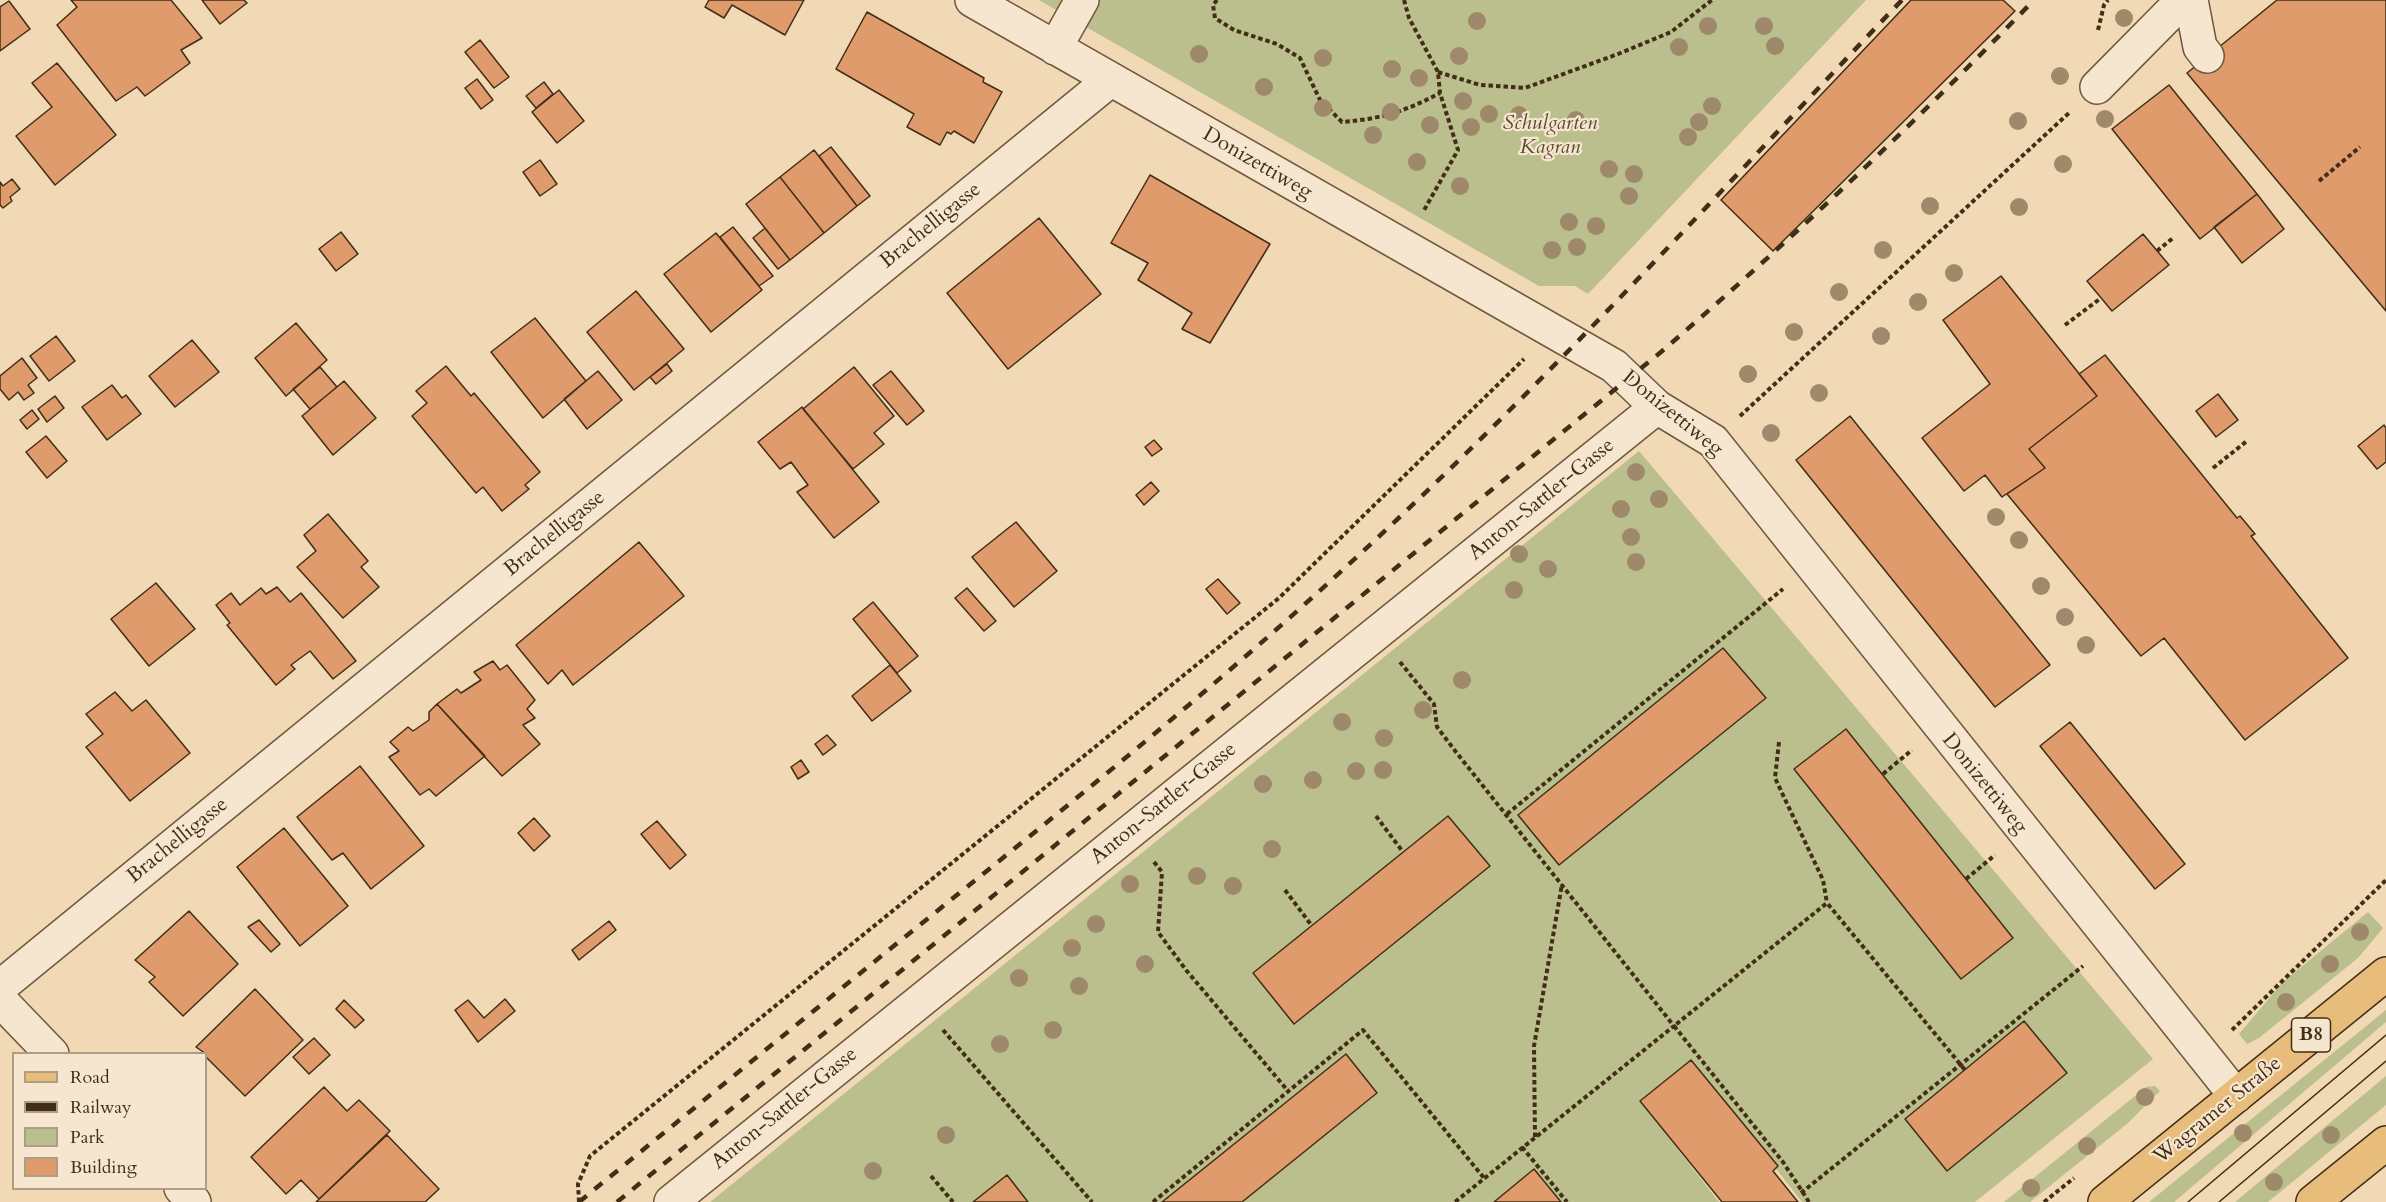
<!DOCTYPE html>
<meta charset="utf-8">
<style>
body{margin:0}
#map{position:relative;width:2386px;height:1202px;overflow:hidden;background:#f1d9b5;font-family:Cardo,serif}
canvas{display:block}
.legend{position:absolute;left:12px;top:1052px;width:195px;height:138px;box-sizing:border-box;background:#f6e6cf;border:2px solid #ae9c85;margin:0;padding:8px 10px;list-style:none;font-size:18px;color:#422d16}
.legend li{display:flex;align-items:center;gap:12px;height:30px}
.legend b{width:30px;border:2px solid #ae9c85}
</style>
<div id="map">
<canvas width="2386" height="1202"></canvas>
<ul class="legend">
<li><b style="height:8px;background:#e8bc7a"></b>Road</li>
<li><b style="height:8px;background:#422d16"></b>Railway</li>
<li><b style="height:16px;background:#babf8d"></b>Park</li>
<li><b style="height:16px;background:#e09b6d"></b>Building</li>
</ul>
</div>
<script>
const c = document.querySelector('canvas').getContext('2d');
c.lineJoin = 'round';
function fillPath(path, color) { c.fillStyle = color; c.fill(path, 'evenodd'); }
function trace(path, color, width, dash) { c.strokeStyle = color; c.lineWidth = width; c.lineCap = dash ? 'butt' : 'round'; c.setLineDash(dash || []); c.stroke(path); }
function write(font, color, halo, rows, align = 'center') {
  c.font = font + ' Cardo,serif'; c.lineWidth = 4.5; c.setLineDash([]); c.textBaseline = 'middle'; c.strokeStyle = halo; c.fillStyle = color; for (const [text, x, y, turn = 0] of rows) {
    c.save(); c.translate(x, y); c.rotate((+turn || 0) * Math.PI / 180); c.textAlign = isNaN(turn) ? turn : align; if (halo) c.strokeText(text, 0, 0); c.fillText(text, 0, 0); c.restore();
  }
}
const green = new Path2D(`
 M1039,0H1866L1588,294L1575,286H1539Z
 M1639,451L2153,1059L1975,1202H1802L1691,1060L1640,1101L1719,1202H1561L1534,1169L1494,1202H1242L1377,1094L1346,1054L1162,1202H1028L1007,1176L973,1202H710ZM1723,648L1766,699L1559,865L1518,815ZM1846,729L2013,938L1962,979L1794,769ZM1448,816L1489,866L1294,1024L1253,973ZM2024,1021L2067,1074L1947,1171L1905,1119Z
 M2368,912L2383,928L2358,958L2259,1038L2247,1044L2239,1034L2283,982Z
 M2386,1010V1022L2174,1202H2149Z
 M2386,1076V1105L2268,1202H2235Z
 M2155,1086L2160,1091L2128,1123L2030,1202H2004L2146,1087Z`);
const building = new Path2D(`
 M71,0H171L202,38L181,50L190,63L145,96L137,87L116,101L57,25L77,7Z
 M202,0H244L247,3L220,24Z
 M709,0H804L785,35L732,5L724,18L705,7Z
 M1911,0H2003L2015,11L1773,251L1721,200Z
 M2277,0H2386V311L2187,73Z
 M9,1L30,29L0,51V7Z
 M867,12L984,78L983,82L1002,92L974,143L954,131L951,134L947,132L940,145L907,127L914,114L836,69Z
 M480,40L509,77L494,88L465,52Z
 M57,63L116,135L55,185L16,136L52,107L32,83Z
 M477,79L493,100L481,109L465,88Z
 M544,82L553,94L536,108L526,96Z
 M2169,85L2257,194L2200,239L2112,129Z
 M559,90L584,121L557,143L532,112Z
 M831,147L870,196L857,206L819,156Z
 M814,150L857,206L824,233L780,177Z
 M540,160L557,184L540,196L523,172Z
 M1150,175L1270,244L1210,343L1182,329L1192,313L1138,280L1148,263L1111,243Z
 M780,177L824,233L790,260L746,204Z
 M12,179L20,189L10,197L12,201L3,208L0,205V182L3,186Z
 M2257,194L2284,229L2242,263L2214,227Z
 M1039,218L1101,294L1008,369L947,293Z
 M733,227L773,276L759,286L720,237Z
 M765,228L790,260L778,269L753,238Z
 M341,232L358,254L336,271L319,249Z
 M716,233L762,290L711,332L664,274Z
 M2143,234L2169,265L2112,311L2087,281Z
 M2001,276L2097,396L2029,449L2045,468L2002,497L1985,475L1964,491L1922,438L1990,384L1943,320Z
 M636,291L684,349L634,390L587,332Z
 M535,318L586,381L543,418L491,352Z
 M296,323L327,360L286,396L255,358Z
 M56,336L75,361L49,381L30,356Z
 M192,340L219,372L175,407L149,376Z
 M2105,355L2237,518L2240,516L2255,534L2251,536L2348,658L2245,740L2164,638L2141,656L2007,494L2045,468L2029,449L2097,396L2079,374Z
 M22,358L37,378L28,385L34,393L24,400L18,392L9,400L0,389V376Z
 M667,364L672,371L656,384L650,377Z
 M446,366L471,396L474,393L540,472L525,485L529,489L502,511L483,487L476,493L412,416L427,403L416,391Z
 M320,367L337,387L310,409L293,389Z
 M854,367L894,416L874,433L884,444L853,469L803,409Z
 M598,371L622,400L587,429L564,399Z
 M891,371L924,411L907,425L873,385Z
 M344,381L376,418L333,455L302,416Z
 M112,385L122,398L126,395L141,414L107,440L82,407Z
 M2218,394L2238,420L2216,437L2196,411Z
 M55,396L64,408L47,422L38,409Z
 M802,407L879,502L834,538L797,492L808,485L791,462L780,469L758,442Z
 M32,410L39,419L27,429L20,420Z
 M1850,416L2050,665L1995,707L1796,460Z
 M2384,425L2386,428V462L2377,469L2358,446Z
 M46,436L67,461L47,478L26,452Z
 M1154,440L1162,449L1152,456L1145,447Z
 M1151,482L1159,491L1144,505L1136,495Z
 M328,514L368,561L361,567L379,587L343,618L297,567L316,551L304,535Z
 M1016,522L1057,571L1014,607L972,557Z
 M639,542L684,596L573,685L562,670L548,684L516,645Z
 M1218,579L1240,603L1227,614L1206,589Z
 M156,583L195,629L149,666L111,619Z
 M277,587L290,602L301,593L356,661L333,679L310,651L291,665L295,669L276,685L227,625L230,623L216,605L231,593L240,605L261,588L266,594Z
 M967,588L996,621L984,631L955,598Z
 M873,602L918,656L897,673L853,619Z
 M1723,648L1766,698L1559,865L1518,815Z
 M493,661L500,670L507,665L535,700L527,709L535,718L523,725L540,744L502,776L437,704L457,689L461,693L481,680L474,672Z
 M890,665L911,691L872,721L852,696Z
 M115,692L132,711L146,700L190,753L130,801L86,747L103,734L86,714Z
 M437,704L485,756L436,796L429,789L420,795L389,757L399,751L390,742L408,727L413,731L429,720V712Z
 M2070,722L2185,864L2155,889L2040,746Z
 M1846,729L2013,938L1961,979L1794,769Z
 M827,735L836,745L823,755L815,744Z
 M801,760L809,772L798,779L791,767Z
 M360,766L424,846L371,889L343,853L332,860L297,817Z
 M1448,816L1490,866L1294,1024L1253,973Z
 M534,818L550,836L534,851L518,833Z
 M657,821L686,855L670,869L641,834Z
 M284,828L348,906L300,946L237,867Z
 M189,911L238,964L183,1016L149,982L155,977L135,960Z
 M259,920L280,944L271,952L248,927Z
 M609,921L616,930L579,960L572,950Z
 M255,989L303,1040L245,1096L206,1057V1054L196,1047Z
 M505,999L515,1011L478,1042L455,1010L468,1000L484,1018Z
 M344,1000L364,1020L355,1028L336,1009Z
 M2024,1021L2067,1073L1947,1171L1905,1119Z
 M314,1038L330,1055L309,1074L293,1057Z
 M1346,1054L1377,1093L1242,1202H1162Z
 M1691,1060L1778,1166L1773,1171L1798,1202H1722L1640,1101Z
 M324,1087L347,1111L359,1100L390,1131L319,1199L301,1180L286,1194L251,1157Z
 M387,1135L439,1189L425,1202H316Z
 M1534,1169L1561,1202H1494Z
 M1007,1175L1028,1202H973Z`);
const path = new Path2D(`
 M1217,0L1213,5L1215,18L1234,30L1277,44L1300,58L1320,100L1342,122C1381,119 1406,111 1440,93
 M1404,0L1409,18L1438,72L1440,93L1458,150L1423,212
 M2098,30L2104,5L2108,0
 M1438,72L1480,85L1525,88L1618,54L1671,32L1712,0
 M2319,181L2360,147
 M2157,251L2173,238
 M2065,325L2101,298
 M1740,416L2070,112
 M2213,468L2247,441
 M1400,662L1434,704L1437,727L1456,752L1674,1026L1455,1202
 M1779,742L1775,778L1823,880L1827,903
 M1883,774L1912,750
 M1507,814L1783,589
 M1376,816L1403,852
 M1154,862L1162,872L1158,932L1186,970L1288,1091
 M1966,879L1995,855
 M1285,890L1312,926
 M943,1030L1092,1202
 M2232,1030L2386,880
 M1535,1137L1534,1046L1562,884
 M1522,1147L1567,1202
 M931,1176L953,1202
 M1801,1193L2083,966
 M579,1202L578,1184L590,1156L1279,598L1524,359
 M1153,1202L1363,1030L1484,1178
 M1809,1202L1783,1162L1674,1026L1827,903L1965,1070
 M2044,1202L2074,1178`);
const minor = new Path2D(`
 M972,0L1614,366L1657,407L1713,441L2236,1096
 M2191,0L2200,47L2207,56
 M1055,48L1082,0
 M2097,87L2183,0
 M0,987L1109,81
 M0,1000L52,1054
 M181,1188L194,1202
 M671,1202L1657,407`);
const major = new Path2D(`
 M2105,1202L2386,974
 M2313,1202L2386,1143`);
const tram = new Path2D(`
 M2188,1202L2386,1035
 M2219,1202L2386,1061`);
const rail = new Path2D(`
 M579,1202C693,1109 807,1016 921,924C1066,807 1211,691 1348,565C1543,387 1720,191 1902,0
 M617,1202L1661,352C1791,240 1915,123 2034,0`);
const trees = [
 [2124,18],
 [1477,21],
 [1708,26],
 [1764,26],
 [1775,46],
 [1679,47],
 [1199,54],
 [1459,56],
 [1323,58],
 [1392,69],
 [2060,76],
 [1419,78],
 [1264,87],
 [1463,101],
 [1712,106],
 [1323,108],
 [1391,112],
 [1489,114],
 [1519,115],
 [2105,119],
 [1576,120],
 [2018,121],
 [1699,122],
 [1430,125],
 [1471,127],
 [1373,135],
 [1688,137],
 [1417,162],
 [2063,164],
 [1609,169],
 [1634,174],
 [1460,186],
 [1629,196],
 [1930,206],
 [2019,207],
 [1569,222],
 [1596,226],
 [1577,247],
 [1552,250],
 [1883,250],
 [1954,273],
 [1839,292],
 [1918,302],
 [1794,332],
 [1881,336],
 [1748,374],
 [1819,393],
 [1771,433],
 [1636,472],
 [1659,499],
 [1621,509],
 [1996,517],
 [1631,537],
 [2019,540],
 [1519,554],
 [1636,562],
 [1548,569],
 [2041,586],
 [1514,590],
 [2065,617],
 [2086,645],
 [1462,680],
 [1423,710],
 [1342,722],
 [1384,738],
 [1383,770],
 [1356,771],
 [1313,780],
 [1263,784],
 [1272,849],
 [1197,876],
 [1130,884],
 [1233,886],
 [1096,924],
 [2360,932],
 [1072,948],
 [1145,964],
 [2330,964],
 [1019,978],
 [1079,986],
 [2286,1002],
 [1053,1030],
 [1000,1044],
 [2145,1097],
 [2243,1133],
 [946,1135],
 [2331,1135],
 [2087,1146],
 [873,1171],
 [2274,1182],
 [2031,1188]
];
const shields = [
 [2311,1035,39]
];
const shieldNames = [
 ["B8",2311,1035]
];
const parkNames = [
 ["Schulgarten",1550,124],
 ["Kagran",1550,148]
];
const streetNames = [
 ["Donizettiweg",1257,164,30],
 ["Brachelligasse",931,226,-39],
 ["Donizettiweg",1672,414,39],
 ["Anton-Sattler-Gasse",1542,500,-39],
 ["Brachelligasse",555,534,-39],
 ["Donizettiweg",1984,784,51],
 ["Anton-Sattler-Gasse",1164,804,-39],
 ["Brachelligasse",178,841,-39],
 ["Anton-Sattler-Gasse",785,1109,-39],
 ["Wagramer Straße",2218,1111,-39]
];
fillPath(green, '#babf8d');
fillPath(building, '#e09b6d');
trace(building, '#422d16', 1.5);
trace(minor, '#6e583e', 36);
trace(major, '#422d16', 36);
trace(path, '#422d16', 4, [4.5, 3]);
trace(minor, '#f6e6cf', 33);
trace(major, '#e8bc7a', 33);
trace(tram, '#422d16', 1.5);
trace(rail, '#422d16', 4.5, [10, 10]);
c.fillStyle = '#9e8a6b';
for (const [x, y] of trees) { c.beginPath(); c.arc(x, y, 9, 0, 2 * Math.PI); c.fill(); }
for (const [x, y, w] of shields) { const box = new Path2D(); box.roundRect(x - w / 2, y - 17, w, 34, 4.5); c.fillStyle = '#f6e6cf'; c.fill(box); trace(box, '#422d16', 1.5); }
write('bold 20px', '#422d16', null, shieldNames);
write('italic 21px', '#5a4a2e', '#f6e6cf', parkNames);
write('21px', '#422d16', '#f6e6cf', streetNames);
</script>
